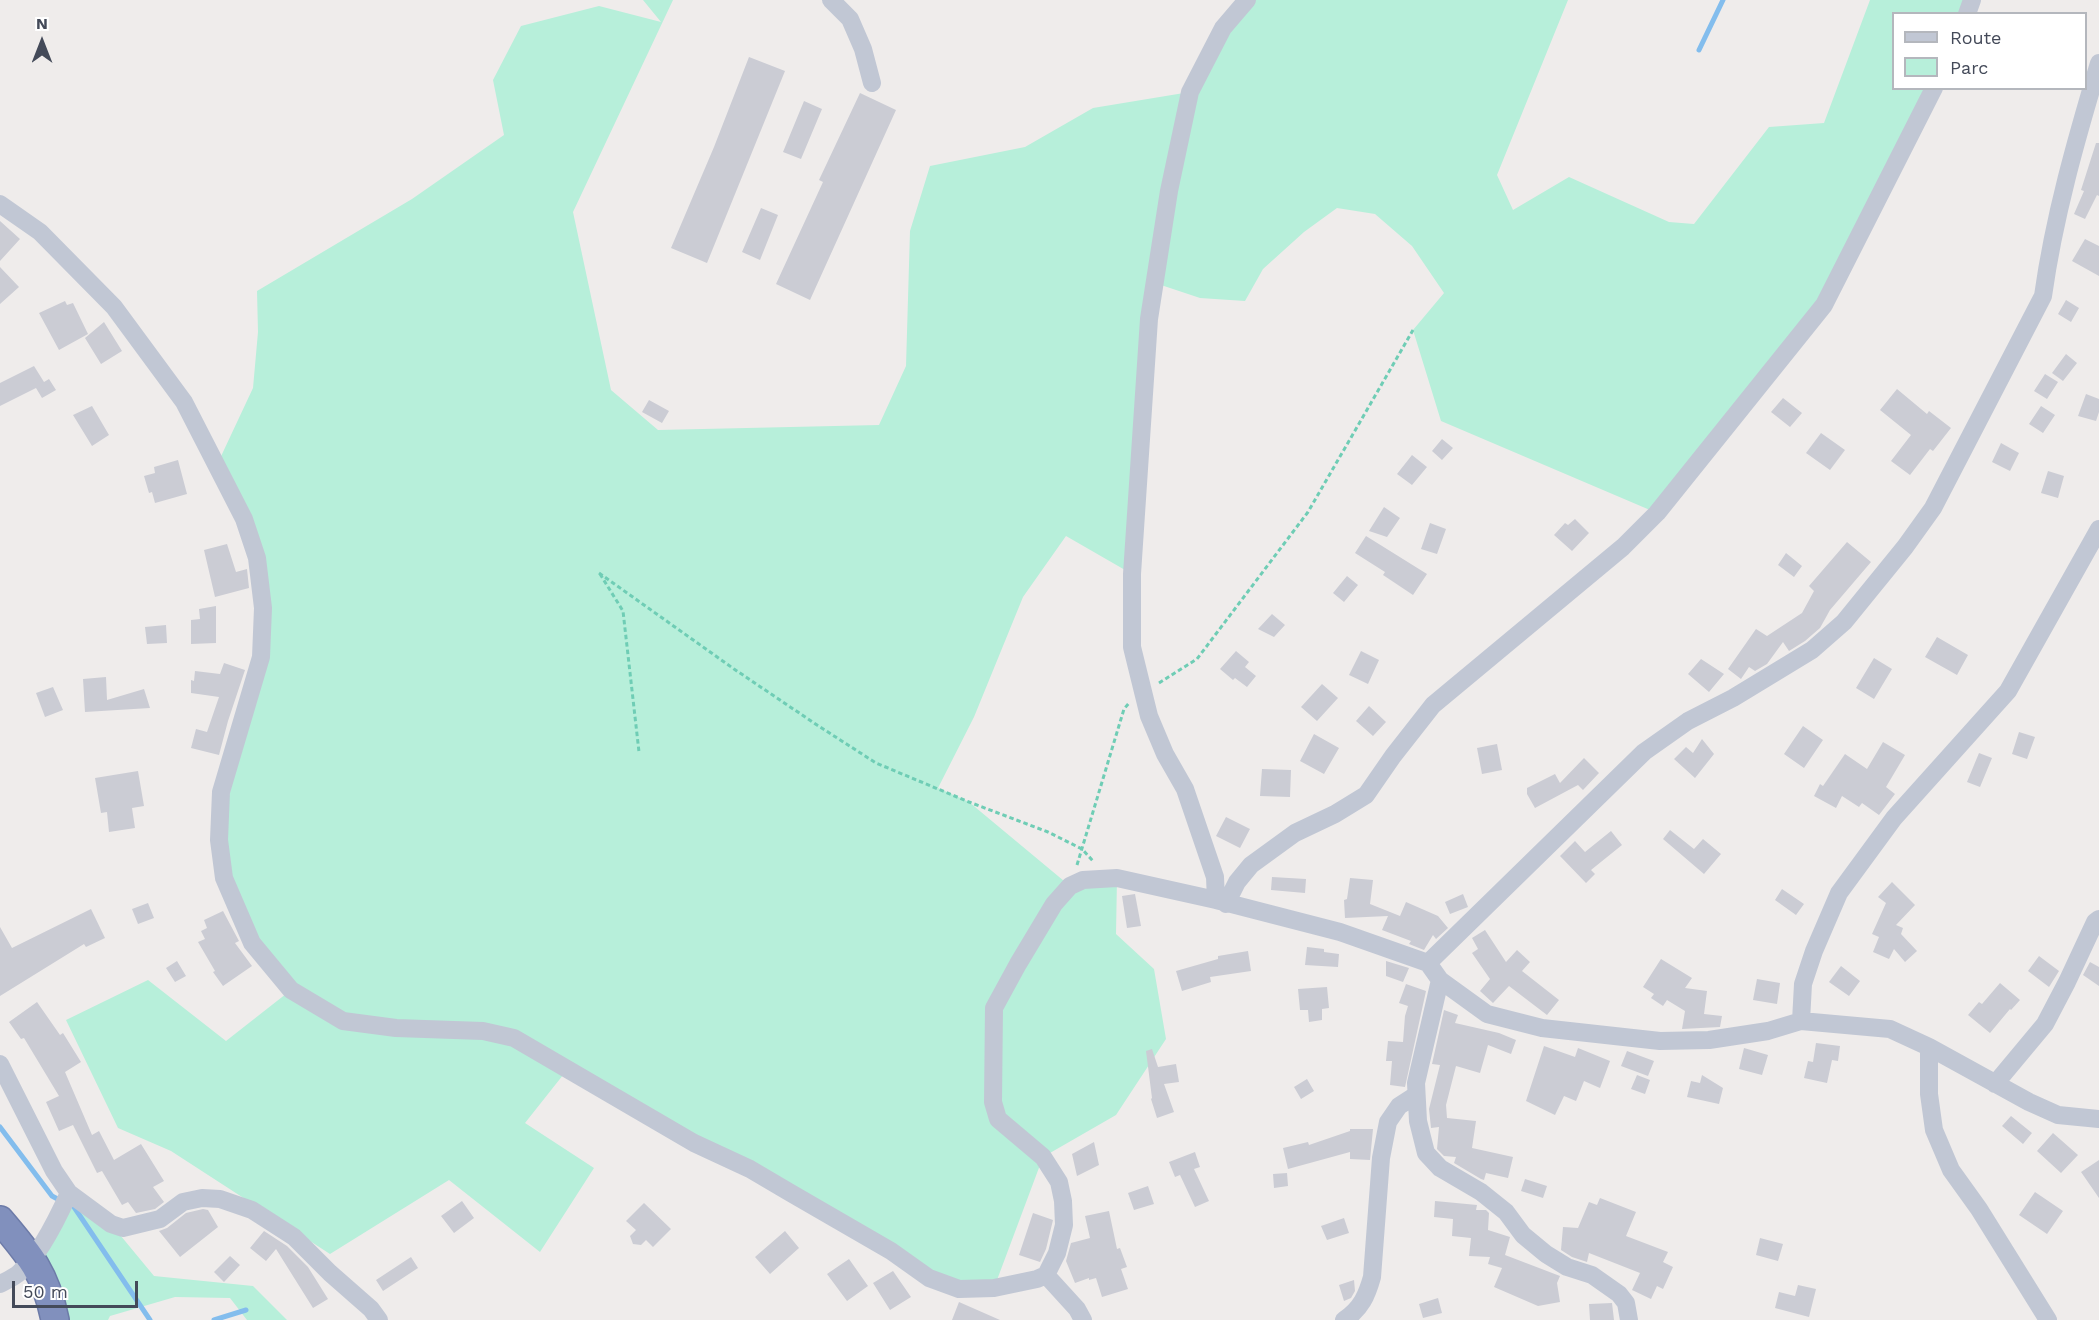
<!DOCTYPE html>
<style>
body{margin:0}
#map{position:relative;width:2099px;height:1320px;overflow:hidden;background:#efeceb;font-family:"Work Sans",sans-serif}
canvas{display:block}
.legend{position:absolute;left:1892px;top:12px;width:195px;height:78px;box-sizing:border-box;background:#fff;border:2px solid #b4b7bd;margin:0;padding:8px 10px;list-style:none;font-size:18px;color:#444a59}
.legend li{display:flex;align-items:center;gap:12px;height:30px}
.legend b{width:30px;border:2px solid #b4b7bd}
.north{position:absolute;left:12px;top:12px;width:60px;height:60px;-webkit-text-stroke:4px #fff;paint-order:stroke;rotate:0deg;font-size:16px;font-weight:700;line-height:24px;text-align:center;color:#444a59}
.north::after{content:'';display:block;margin:auto;width:21px;height:27px;background:#444a59;clip-path:polygon(50% 0,100% 100%,50% 72%,0 100%)}
.scale{position:absolute;left:12px;top:1281px;width:126px;height:27px;box-sizing:border-box;border:3px solid #444a59;border-top:0;padding-left:8px;font-size:18px;line-height:21px;white-space:nowrap;color:#444a59;-webkit-text-stroke:4px #fff;paint-order:stroke}
</style>
<div id="map">
<canvas width="2099" height="1320"></canvas>
<ul class="legend">
<li><b style="height:8px;background:#c1c7d4"></b>Route</li>
<li><b style="height:16px;background:#b7efda"></b>Parc</li>
</ul>
<div class="north">N</div>
<div class="scale">50 m</div>
</div>
<script>
const c = document.querySelector('canvas').getContext('2d');
c.lineJoin = 'round';
function fillPath(path, color) { c.fillStyle = color; c.fill(path, 'evenodd'); }
function trace(path, color, width, dash) { c.strokeStyle = color; c.lineWidth = width; c.lineCap = dash ? 'butt' : 'round'; c.setLineDash(dash || []); c.stroke(path); }
const green = new Path2D(`
 M643,0H673L573,212L611,390L658,430L879,425L906,366L910,231L930,166L1025,147L1093,108L1190,92L1247,0H1568L1497,175L1513,210L1569,177L1669,222L1694,224L1769,127L1824,123L1870,0H1972L1967,13L1894,14V88L1934,89L1824,305L1657,513L1441,421L1413,330L1444,293L1412,246L1375,214L1337,208L1304,232L1263,269L1245,301L1200,298L1155,283L1132,574L1066,536L1023,597L974,717L938,788L969,802L1070,886L1117,878L1116,934L1154,969L1166,1039L1116,1115L1043,1157L994,1288L959,1289L567,1070L525,1123L594,1168L540,1252L449,1180L330,1254L171,1151L118,1128L66,1020L148,980L226,1041L291,990L252,943L219,840L261,657L257,558L216,467L253,388L258,332L257,291L412,199L504,135L493,80L521,26L599,6L661,22Z
 M69,1193L111,1224L154,1276L253,1286L287,1320H247L230,1298L175,1297L110,1316L108,1320H55L32,1258Z`);
const stream = new Path2D(`
 M1699,50L1723,0
 M0,1127L52,1196L63,1202
 M74,1207L150,1320
 M214,1320L246,1310`);
const building = new Path2D(`
 M749,57L785,71L707,263L671,248L714,147Z
 M860,93L896,110L810,300L776,284L823,182L819,180Z
 M804,101L822,109L801,159L783,152Z
 M2096,143H2099V196L2097,195L2085,219L2074,214L2084,191L2081,190Z
 M761,208L778,215L760,260L742,252Z
 M0,221L20,239L0,261Z
 M2085,239L2099,246V276L2072,261Z
 M0,267L19,287L0,304Z
 M2066,300L2079,308L2071,322L2058,314Z
 M65,301L67,305L73,303L88,334L59,350L39,313Z
 M104,322L122,351L101,364L85,338Z
 M2066,354L2077,363L2063,381L2052,373Z
 M34,366L44,382L49,379L56,390L42,398L36,388L0,406V383Z
 M2045,374L2058,382L2047,399L2034,391Z
 M1897,389L1927,414L1929,411L1951,428L1933,451L1930,449L1910,475L1891,461L1911,435L1880,410Z
 M2086,394L2099,399V412L2096,421L2078,416Z
 M1783,398L1802,413L1790,427L1771,412Z
 M649,400L669,411L662,423L642,412Z
 M92,406L109,435L92,446L73,415Z
 M2041,406L2055,415L2043,433L2029,424Z
 M1821,433L1845,450L1830,470L1806,453Z
 M1442,439L1453,448L1442,460L1432,451Z
 M2001,443L2019,453L2010,471L1992,462Z
 M1412,455L1427,467L1412,485L1397,474Z
 M178,460L187,494L155,503L152,492L149,493L144,476L155,473L154,467Z
 M2048,471L2064,476L2058,498L2041,493Z
 M1384,507L1400,518L1387,537L1369,531Z
 M1575,519L1589,533L1572,551L1554,535L1565,523L1568,525Z
 M1430,523L1446,529L1437,554L1421,549Z
 M1366,536L1427,574L1413,595L1383,575L1385,572L1355,553Z
 M1847,542L1871,562L1830,610L1820,628L1805,641L1789,651L1783,642L1767,664L1755,671L1749,667L1741,679L1728,669L1756,629L1767,636L1802,613L1814,591L1809,586Z
 M227,544L236,572L247,569L249,588L215,597L204,550Z
 M1786,553L1802,566L1794,577L1778,565Z
 M1347,576L1358,585L1344,602L1333,593Z
 M216,606V643L191,644V620L200,619L199,609Z
 M1272,614L1285,625L1274,637L1258,629Z
 M166,625L167,643L147,644L145,627Z
 M1937,637L1968,655L1957,675L1925,657Z
 M1236,651L1249,662L1245,667L1256,676L1247,687L1235,678L1233,680L1220,669Z
 M1361,651L1379,660L1368,684L1349,675Z
 M1874,658L1892,669L1874,699L1856,688Z
 M1701,659L1724,674L1709,692L1688,674Z
 M224,663L245,670L228,721L219,755L191,748L196,729L207,732L219,697L191,693V680L194,681L195,671L220,674Z
 M106,677L107,700L144,689L150,708L85,712L83,679Z
 M1322,684L1338,698L1317,721L1301,707Z
 M53,687L63,710L45,717L36,693Z
 M1369,706L1386,722L1373,736L1356,721Z
 M1803,726L1823,740L1804,768L1784,754Z
 M2019,732L2035,737L2027,759L2012,754Z
 M1314,734L1339,748L1324,774L1300,761Z
 M1702,739L1714,754L1695,778L1674,759L1686,747L1693,753Z
 M1883,742L1905,755L1886,787L1895,794L1879,815L1862,803L1859,807L1842,796L1836,808L1814,796L1820,784L1823,786L1845,754L1867,769Z
 M1497,744L1502,770L1482,774L1477,748Z
 M1979,753L1992,758L1980,787L1967,782Z
 M1584,758L1599,773L1583,790L1578,785L1535,808L1527,794V788L1555,774L1560,783Z
 M1262,769L1291,770L1290,797L1260,796Z
 M138,771L144,806L132,808L135,828L109,832L107,812L101,813L95,778Z
 M1226,817L1250,829L1240,848L1216,836Z
 M1670,830L1694,849L1703,839L1721,854L1704,874L1663,839Z
 M1611,831L1622,845L1591,870L1595,874L1586,883L1560,856L1575,841L1585,852Z
 M1272,877L1306,879L1305,893L1271,890Z
 M1350,878L1373,880L1370,904L1400,916L1406,902L1438,916L1448,928L1436,939L1433,935L1424,950L1409,944L1411,941L1382,930L1388,916L1345,918L1344,900L1347,899Z
 M1892,882L1915,905L1896,925L1903,928L1901,934L1917,951L1905,962L1894,949L1889,959L1873,952L1879,937L1872,934L1886,903L1878,897Z
 M1782,889L1804,904L1796,915L1775,900Z
 M1135,894L1141,926L1127,928L1122,896Z
 M1463,894L1468,907L1450,914L1445,902Z
 M148,903L154,918L138,924L132,909Z
 M91,909L105,938L86,947L84,944L0,996V927L12,948Z
 M223,911L239,941L235,943L252,966L223,986L213,972L215,971L198,942L205,939L201,931L207,928L204,920Z
 M1485,930L1506,962L1517,950L1530,962L1522,971L1559,1000L1547,1015L1509,986L1493,1003L1480,991L1490,979L1472,953L1478,949L1472,938Z
 M1307,947L1324,949V952L1339,954L1338,967L1305,965Z
 M1248,951L1251,971L1210,977L1211,982L1182,991L1176,971L1218,959V956Z
 M2039,956L2059,971L2049,987L2028,971Z
 M1661,959L1692,978L1685,988L1707,991L1704,1014L1722,1016L1720,1027L1682,1029L1685,1011L1667,1000L1663,1006L1651,998L1654,994L1643,987Z
 M177,961L186,976L175,982L166,968Z
 M1386,961L1409,968L1403,982L1386,976Z
 M2090,962L2099,967V986L2083,975Z
 M1841,966L1860,981L1849,996L1829,982Z
 M1757,979L1780,983L1777,1004L1753,1000Z
 M2000,983L2020,1000L2011,1010L2010,1009L1990,1033L1968,1015L1979,1002L1982,1004Z
 M1406,984L1426,991L1405,1087L1390,1085L1392,1061H1386L1388,1041L1403,1042L1405,1016L1408,1006L1399,1003Z
 M1327,987L1329,1008L1322,1009V1020L1309,1022L1308,1010H1300L1298,989Z
 M37,1002L60,1035L63,1033L81,1062L65,1072L92,1135L99,1131L114,1160L141,1144L164,1181L153,1187L164,1202L155,1209L136,1213L128,1202L122,1205L102,1171L97,1173L73,1125L59,1131L46,1102L59,1096L24,1038L21,1039L9,1022Z
 M1444,1010L1458,1015L1455,1023L1499,1033L1516,1040L1511,1054L1488,1045L1480,1073L1456,1066L1446,1105L1447,1118L1476,1121L1472,1148L1513,1157L1508,1178L1486,1173L1484,1180L1481,1179L1454,1163L1456,1157L1444,1156L1437,1149L1439,1127L1431,1128L1429,1109L1440,1065L1432,1064Z
 M1816,1043L1840,1046L1838,1061L1832,1060L1827,1083L1804,1078L1808,1061L1813,1062Z
 M1544,1046L1575,1057L1578,1048L1610,1061L1600,1088L1584,1081L1576,1101L1564,1096L1555,1115L1526,1101Z
 M1744,1048L1768,1055L1762,1075L1739,1069Z
 M1152,1049L1158,1067L1176,1064L1179,1082L1164,1084L1174,1112L1157,1118L1151,1099L1152,1098L1146,1051Z
 M1627,1051L1654,1061L1648,1076L1621,1066Z
 M1637,1075L1650,1080L1645,1094L1631,1089Z
 M1702,1075L1723,1088L1719,1104L1687,1097L1691,1081L1700,1083Z
 M1307,1079L1314,1091L1301,1099L1294,1087Z
 M2011,1116L2032,1133L2023,1144L2002,1126Z
 M1350,1129H1373L1370,1160L1350,1159V1152L1288,1169L1283,1148L1308,1142L1309,1145L1350,1131Z
 M2053,1133L2078,1155L2061,1173L2037,1151Z
 M1094,1142L1099,1165L1077,1176L1072,1154Z
 M1195,1152L1200,1167L1194,1169L1209,1201L1195,1207L1180,1175L1175,1177L1169,1162Z
 M2099,1160V1198L2081,1172Z
 M1287,1173L1288,1186L1274,1188L1273,1174Z
 M1525,1179L1547,1186L1543,1198L1521,1191Z
 M1148,1186L1154,1204L1134,1210L1128,1193Z
 M2035,1192L2063,1211L2047,1234L2019,1215Z
 M1600,1198L1636,1212L1626,1236L1668,1252L1663,1262L1673,1267L1663,1289L1657,1286L1651,1299L1632,1290L1640,1273L1589,1253L1587,1262L1572,1257L1561,1250L1563,1227L1578,1228L1589,1202L1597,1205Z
 M462,1201L474,1218L454,1233L441,1216Z
 M1435,1201L1477,1205L1476,1210H1486L1489,1213L1488,1230L1510,1237L1505,1255L1560,1276L1557,1283L1560,1302L1538,1306L1494,1287L1502,1268L1488,1264L1490,1257L1469,1256L1471,1238L1452,1236L1453,1219L1434,1217Z
 M644,1203L671,1229L653,1247L646,1240L641,1245L633,1244L630,1236L636,1230L626,1221Z
 M203,1209L208,1210L218,1227L180,1257L159,1231L167,1228L186,1213Z
 M1109,1211L1117,1249L1120,1248L1127,1267L1121,1269L1128,1289L1102,1297L1096,1278L1089,1280V1278L1075,1283L1066,1261L1071,1243L1090,1238L1085,1216Z
 M1033,1213L1053,1220L1046,1249L1040,1262L1019,1255Z
 M1344,1218L1349,1233L1327,1240L1321,1226Z
 M264,1231L287,1246L308,1267L328,1299L313,1308L276,1249L266,1261L250,1248Z
 M785,1231L799,1248L770,1274L755,1257Z
 M1760,1238L1783,1244L1778,1261L1756,1255Z
 M230,1256L240,1265L224,1282L214,1272Z
 M411,1257L418,1268L383,1291L376,1280Z
 M849,1259L868,1286L847,1301L827,1274Z
 M893,1271L911,1297L890,1310L873,1283Z
 M1354,1280L1355,1291L1351,1298L1344,1301L1339,1285Z
 M1798,1285L1816,1289L1809,1317L1775,1308L1779,1292L1795,1296Z
 M1438,1298L1442,1313L1423,1318L1419,1304Z
 M959,1302L1000,1320H952Z
 M1612,1303L1614,1320H1590L1589,1304Z`);
const path = new Path2D(`
 M599,573L734,669L817,725L876,763L969,802L1048,832L1082,849L1093,861
 M600,574L623,611L639,752
 M1159,683L1197,659L1308,512L1413,330
 M1077,865L1124,709L1129,703`);
const minor = new Path2D(`
 M831,0L850,19L863,49L872,83
 M1967,14L1972,0
 M0,204L40,232L114,307L184,402L244,519L257,558L263,608L261,657L221,792L219,840L224,878L252,943L291,990L343,1021L396,1028L483,1031L514,1038L694,1143L750,1169L789,1192L891,1251L929,1278L959,1289L994,1288L1037,1279L1046,1275L1057,1253L1064,1225L1063,1201L1059,1182L1043,1157L998,1119L993,1102L994,1008L1018,964L1054,904L1070,886L1083,880L1117,878L1216,900L1340,932L1428,963L1440,980L1487,1014L1542,1028L1660,1041L1709,1040L1768,1031L1801,1021L1890,1029L1929,1047L2029,1102L2058,1115L2099,1119
 M1216,900L1215,877L1185,789L1165,754L1149,716L1132,647V574L1149,319L1169,191L1190,92L1223,28L1247,0
 M1226,904L1237,882L1251,865L1295,833L1335,814L1366,795L1393,756L1433,705L1623,547L1657,513L1824,305L1934,88
 M1428,963L1644,752L1688,721L1733,698L1812,650L1844,622L1905,547L1933,508L2043,296C2054,217 2076,140 2099,63
 M1440,980L1416,1083L1418,1121L1426,1153L1440,1168L1481,1192L1506,1212L1523,1235L1546,1254L1567,1267L1592,1275L1619,1294L1626,1303L1629,1320
 M1801,1021L1803,984L1814,951L1839,893L1894,818L2008,691L2099,529
 M1929,1047V1094L1934,1130L1951,1170L1979,1209L2048,1320
 M0,1064L54,1171L69,1193L111,1224L123,1228L160,1219L183,1202L202,1198L220,1199L252,1210L294,1237L330,1273L371,1309L379,1320
 M1995,1084L2045,1024L2067,982L2095,922L2099,919
 M1046,1275L1077,1309L1083,1320
 M0,1284C6,1281 15,1277 20,1272C39,1256 59,1215 69,1193
 M1344,1320C1361,1309 1367,1295 1372,1277L1381,1158L1388,1122L1399,1106L1416,1095`);
const highway = new Path2D(`
 M0,1220C30,1255 46,1274 55,1320`);
fillPath(green, '#b7efda');
trace(stream, '#83bded', 5);
fillPath(building, '#cbccd4');
trace(highway, '#6d7ba8', 30);
trace(path, '#6fcdb5', 3, [4.5, 3]);
trace(minor, '#c1c7d4', 18);
trace(highway, '#8190bd', 27);
</script>
